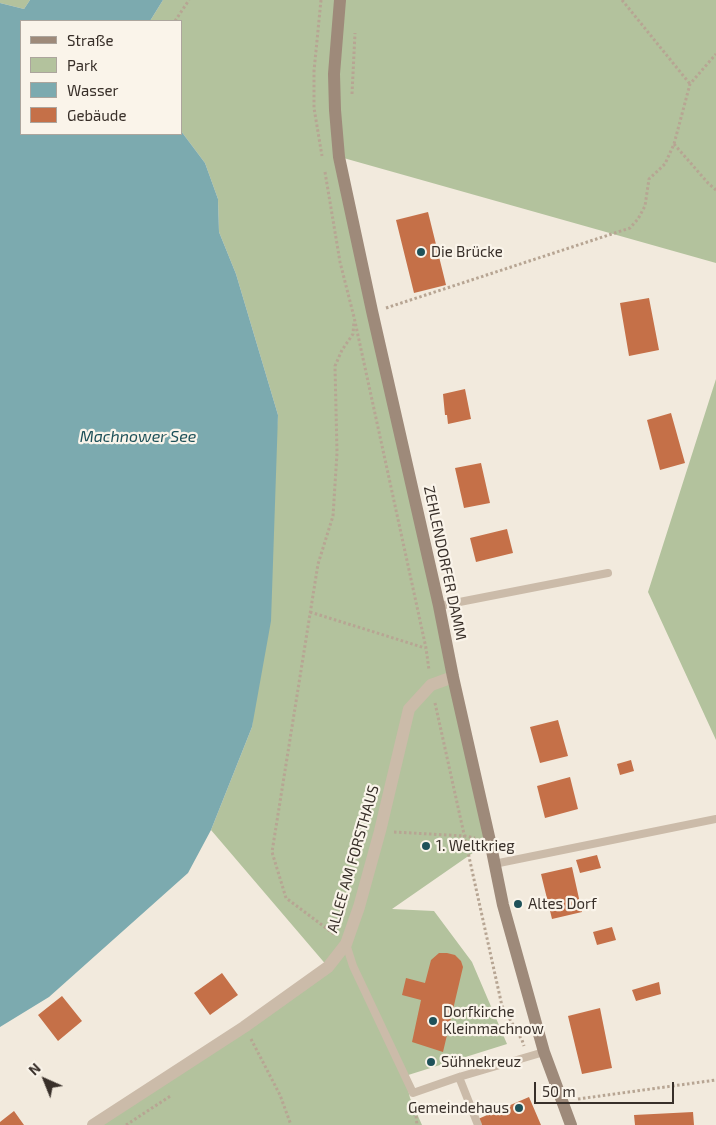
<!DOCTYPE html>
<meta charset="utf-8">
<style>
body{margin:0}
#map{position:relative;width:716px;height:1125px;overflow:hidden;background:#f2eadd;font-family:"Exo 2",sans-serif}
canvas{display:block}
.legend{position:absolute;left:20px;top:20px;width:162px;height:115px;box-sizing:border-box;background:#faf4ea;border:1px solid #aca59d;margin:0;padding:6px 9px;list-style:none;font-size:15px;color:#382f29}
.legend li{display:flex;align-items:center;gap:10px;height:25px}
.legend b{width:25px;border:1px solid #aca59d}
.north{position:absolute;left:20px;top:1055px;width:50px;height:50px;-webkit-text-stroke:4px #faf4ea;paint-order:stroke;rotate:316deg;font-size:14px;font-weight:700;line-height:20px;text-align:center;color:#382f29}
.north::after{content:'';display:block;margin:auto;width:18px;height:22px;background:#382f29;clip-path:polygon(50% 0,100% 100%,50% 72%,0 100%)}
.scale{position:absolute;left:534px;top:1082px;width:140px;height:22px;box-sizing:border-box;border:2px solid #382f29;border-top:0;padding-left:6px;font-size:15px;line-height:18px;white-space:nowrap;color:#382f29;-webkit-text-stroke:4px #faf4ea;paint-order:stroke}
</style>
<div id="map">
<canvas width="716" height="1125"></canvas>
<ul class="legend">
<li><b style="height:6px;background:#9e8a7a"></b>Straße</li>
<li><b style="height:14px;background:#b3c29d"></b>Park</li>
<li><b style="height:14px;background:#7caaaf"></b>Wasser</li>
<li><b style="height:14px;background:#c57048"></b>Gebäude</li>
</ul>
<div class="north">N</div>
<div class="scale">50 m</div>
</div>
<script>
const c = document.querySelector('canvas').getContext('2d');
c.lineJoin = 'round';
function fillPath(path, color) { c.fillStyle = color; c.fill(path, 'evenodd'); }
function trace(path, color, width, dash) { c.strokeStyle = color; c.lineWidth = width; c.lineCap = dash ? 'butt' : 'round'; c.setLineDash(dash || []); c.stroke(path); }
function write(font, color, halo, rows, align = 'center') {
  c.font = font + ' "Exo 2",sans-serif'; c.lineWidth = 4.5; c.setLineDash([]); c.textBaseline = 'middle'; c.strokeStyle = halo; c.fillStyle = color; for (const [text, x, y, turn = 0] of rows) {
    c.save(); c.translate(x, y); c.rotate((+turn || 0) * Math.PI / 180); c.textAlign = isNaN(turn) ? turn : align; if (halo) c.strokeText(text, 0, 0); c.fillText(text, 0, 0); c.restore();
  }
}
const green = new Path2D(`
 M0,0H30L24,9L0,3Z
 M163,0H716V263L340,157L490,841L392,909L434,911L472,962L507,1044L405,1076L410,1098L422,1125H93L328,967L211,830L252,727L278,415L236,274L219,232L218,199L205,163L181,131V21H150Z
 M716,379V740L648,592Z`);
const water = new Path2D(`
 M30,0H163L150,21H21V134H181V131L205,163L218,199L219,232L236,274L278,415L271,621L252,727L211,830L188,873L49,997L0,1027V3L24,9Z`);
const building = new Path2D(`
 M428,212L446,285L414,293L396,220Z
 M649,298L659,350L629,356L620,303Z
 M465,389L471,419L448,424L447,415H445L443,394Z
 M671,413L685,463L660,470L647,420Z
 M481,463L490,503L464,508L455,468Z
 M507,529L513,553L476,562L470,538Z
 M558,720L568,756L540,763L530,727Z
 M631,760L634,771L620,775L617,764Z
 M570,777L578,809L545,818L537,786Z
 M597,855L601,868L580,873L576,860Z
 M572,867L582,912L552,919L541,874Z
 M612,927L616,940L597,945L593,932Z
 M439,953H447L455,955L461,961L463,967L443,1052L412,1042L421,1000L402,995L406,978L425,983L431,960Z
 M222,973L238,995L210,1015L194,993Z
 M659,982L661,994L636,1001L632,990Z
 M62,996L82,1021L58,1041L38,1015Z
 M600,1008L612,1068L582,1074L568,1016Z
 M529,1097L541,1125H480L478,1119Z
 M14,1111L24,1125H0V1122Z
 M693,1112L694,1125H635L634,1115Z`);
const path = new Path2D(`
 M321,0L314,71V108L322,156
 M622,0L690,84
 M175,21L189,0
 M352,94L355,33
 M674,144L708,183L716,190
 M325,172L340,262L354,317L426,648L429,670
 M386,308L630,228L638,219L645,206L649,179L665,164L674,144L690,84L716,54
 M310,612L425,648
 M435,703L502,1006L522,1040L524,1046
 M394,832L465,836L475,838
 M334,934L286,898L272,852L318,564L333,516L337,453L335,366L342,350L353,334L354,321
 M251,1039L280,1095L291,1125
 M578,1099L716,1080
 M415,1106L417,1125
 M126,1125L172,1095`);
const service = new Path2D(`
 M439,606L608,573
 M494,864L716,819
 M346,944L353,966L413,1093L459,1077L544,1052
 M459,1077L478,1125`);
const minor = new Path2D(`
 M93,1125L244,1027L328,967L346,944L359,907L380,831L409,709L431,685L453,677`);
const secondary = new Path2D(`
 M340,0L334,74L335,110L339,157L372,311L439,606L453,677L490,841L503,905L544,1052L571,1125`);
const markers = [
 [421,252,5,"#1e5159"],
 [426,846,5,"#1e5159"],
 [518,904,5,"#1e5159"],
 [433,1021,5,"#1e5159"],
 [431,1062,5,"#1e5159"],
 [519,1108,5,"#1e5159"]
];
const poiNames = [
 ["Die Brücke",431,252],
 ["1. Weltkrieg",436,846],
 ["Altes Dorf",528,904],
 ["Dorfkirche",443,1012],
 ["Kleinmachnow",443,1029],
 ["Sühnekreuz",441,1062],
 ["Gemeindehaus",509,1108,"right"]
];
const streetNames = [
 ["ZEHLENDORFER DAMM",445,563,78],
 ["ALLEE AM FORSTHAUS",353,859,-74]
];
const waterNames = [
 ["Machnower See",138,437]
];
fillPath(green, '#b3c29d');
fillPath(water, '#7caaaf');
fillPath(building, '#c57048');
trace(path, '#b7a593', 3, [2.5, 2.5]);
trace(service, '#cbbba9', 8);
trace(minor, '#cbbba9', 12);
trace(secondary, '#9e8a7a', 12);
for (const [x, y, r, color] of markers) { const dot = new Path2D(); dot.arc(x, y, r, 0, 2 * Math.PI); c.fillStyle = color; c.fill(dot); trace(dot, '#faf4ea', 2); }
write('15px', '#382f29', '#faf4ea', poiNames, 'left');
write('15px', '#382f29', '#faf4ea', streetNames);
write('italic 16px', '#1e5159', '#faf4ea', waterNames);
</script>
